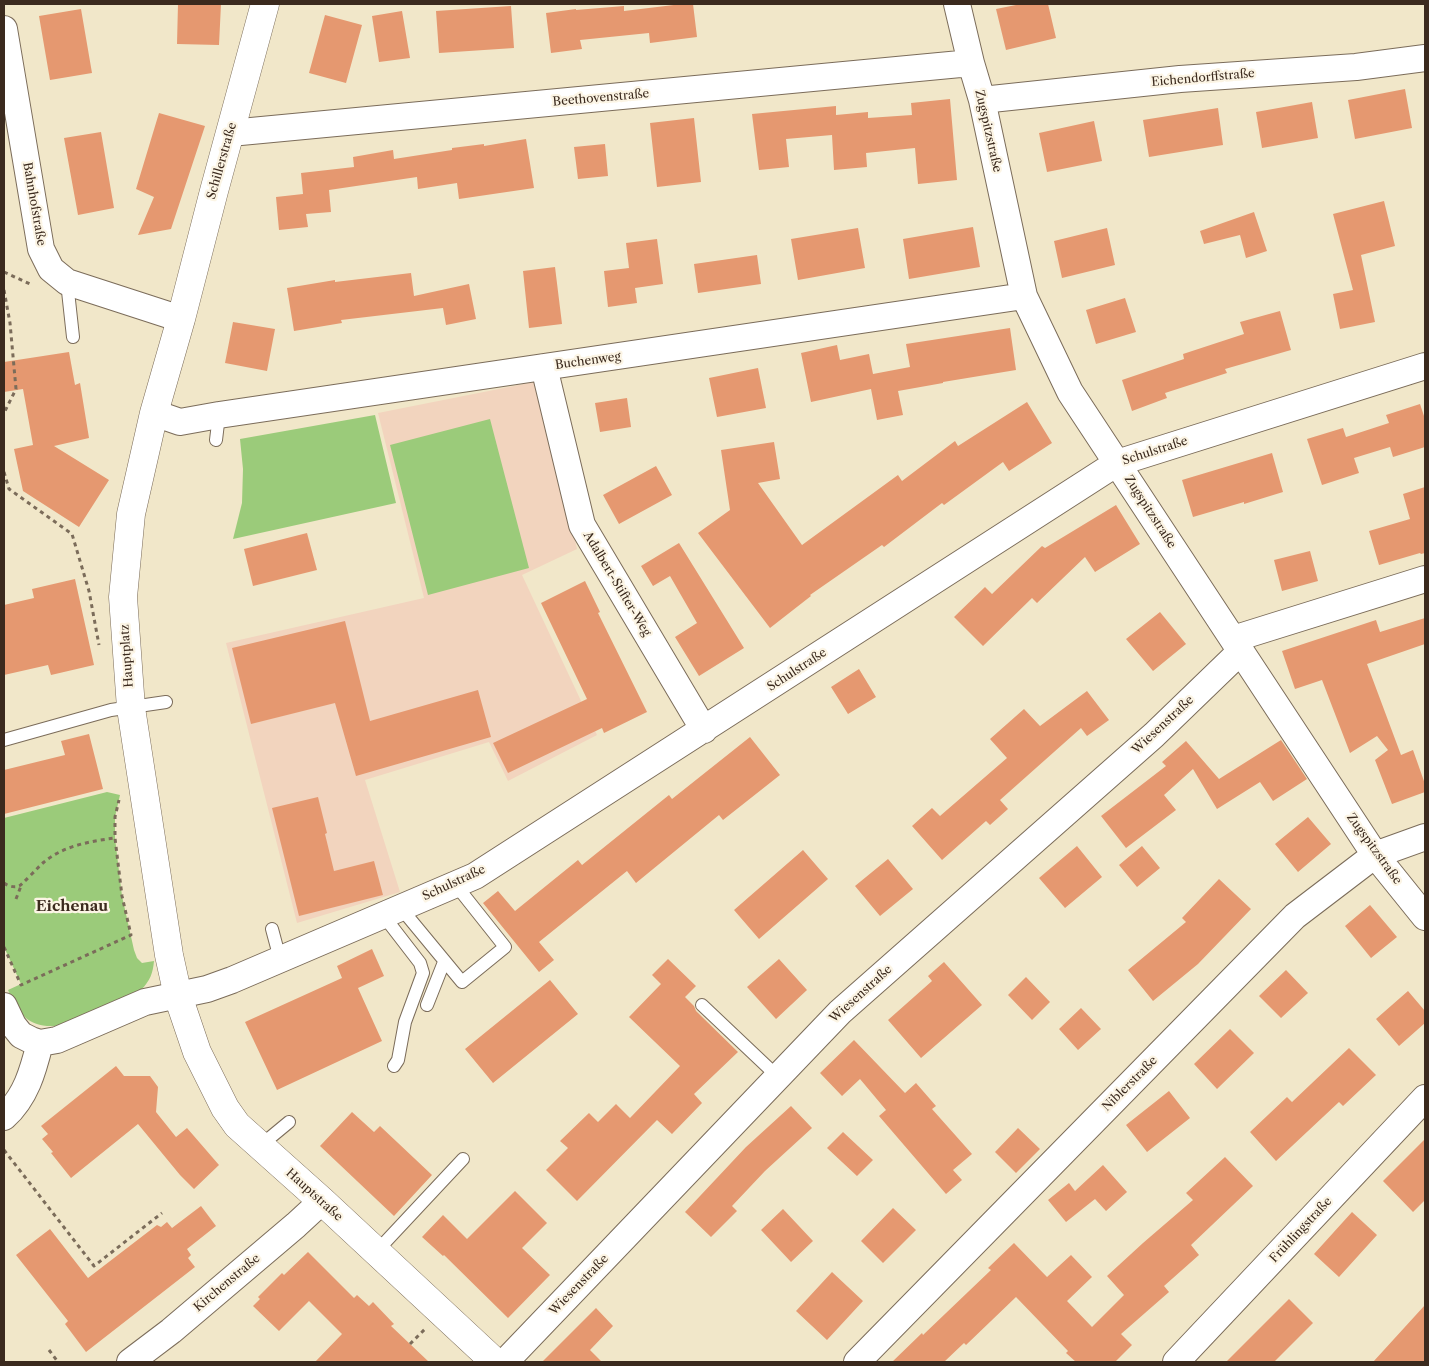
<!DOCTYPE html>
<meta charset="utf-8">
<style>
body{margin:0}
#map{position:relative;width:1429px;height:1366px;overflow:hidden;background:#f1e7c9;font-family:"Libre Caslon Text",serif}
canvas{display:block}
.frame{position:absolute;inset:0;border:5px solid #3b2a1e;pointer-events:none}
</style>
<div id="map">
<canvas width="1429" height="1366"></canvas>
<div class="frame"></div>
</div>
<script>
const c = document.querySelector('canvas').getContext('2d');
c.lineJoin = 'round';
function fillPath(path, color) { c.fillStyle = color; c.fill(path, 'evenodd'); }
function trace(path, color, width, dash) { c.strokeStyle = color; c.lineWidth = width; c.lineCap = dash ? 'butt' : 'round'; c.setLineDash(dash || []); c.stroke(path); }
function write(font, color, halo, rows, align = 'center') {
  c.font = font + ' "Libre Caslon Text",serif'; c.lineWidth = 4.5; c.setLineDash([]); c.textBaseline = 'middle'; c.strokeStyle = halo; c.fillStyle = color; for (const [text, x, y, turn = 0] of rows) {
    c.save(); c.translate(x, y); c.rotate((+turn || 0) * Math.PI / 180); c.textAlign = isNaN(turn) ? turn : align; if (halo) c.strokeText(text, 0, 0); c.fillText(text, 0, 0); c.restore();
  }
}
const built = new Path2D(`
 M539,381L577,549L522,575L597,735L508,781L489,742L365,780L400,892L297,923L226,643L424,598L378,413Z`);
const green = new Path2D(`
 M375,415L396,503L233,539L242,503L243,469L240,439Z
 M490,419L529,568L428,595L390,445Z
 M107,792L120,795L115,817V838L122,896L134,950L137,958L142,963L154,961C153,973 150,981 141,990L64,1025C32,1030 20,1018 8,990L21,984L4,947V818Z`);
const building = new Path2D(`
 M178,4H221L219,45L177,44Z
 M682,4H693L697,37L650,43L649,33L580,40L582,49L551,53L546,13L576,9V10L624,6V11Z
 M1021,4H1048L1056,38L1006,50L996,9Z
 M511,6L514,48L439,53L436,11Z
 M81,9L92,73L50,80L39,16Z
 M402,11L410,58L379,62L372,16Z
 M325,15L362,25L346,83L309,73Z
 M1405,89L1412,128L1355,139L1348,100Z
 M950,99L957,180L918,184L915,148L866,153L867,167L834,170L832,135L786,139L789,167L759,170L752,114L836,106V115L868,112V118L912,115L911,103Z
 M1312,102L1318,138L1262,148L1256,112Z
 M1218,108L1223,145L1149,157L1143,120Z
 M159,113L205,126L171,229L138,235L154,197L136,189Z
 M694,118L701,182L657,187L650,123Z
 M1094,121L1102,161L1047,172L1039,133Z
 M101,132L114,208L78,215L64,138Z
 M526,139L534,188L459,199L457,183L418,189L417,177L329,190L331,212L306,214L308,227L279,230L276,197L303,194L301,173L354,167L353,157L393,150L394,159L452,150V148L484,144V146Z
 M605,144L608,176L578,179L574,147Z
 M1384,201L1395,246L1361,255L1375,322L1340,329L1333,294L1353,290L1333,214Z
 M1254,212L1267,251L1246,258L1240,235L1204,244L1200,231Z
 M973,227L980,267L909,279L903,239Z
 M858,228L865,268L798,280L791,239Z
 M1107,228L1115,265L1062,278L1054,241Z
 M657,239L663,284L635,288L637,303L608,307L604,271L629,268L626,243Z
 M757,255L761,284L698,293L694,264Z
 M555,267L562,324L529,328L523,271Z
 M411,273L414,296L469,284L476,319L446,325L443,308L341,320L342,323L294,331L287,288L335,280V282Z
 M1125,298L1136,332L1096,344L1086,310Z
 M1280,311L1291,350L1225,369L1227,373L1165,393L1167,398L1132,411L1122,380L1184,359L1183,354L1244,334L1240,322Z
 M233,322L275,329L267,371L225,363Z
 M1010,328L1016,370L943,382V383L898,391L903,415L877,420L871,389L811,402L801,353L837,345L840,360L869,354L873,374L910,367L906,344Z
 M69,352L75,385L80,383L89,438L54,446L109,480L79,527L23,491L14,449L33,445L23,389L4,392V362Z
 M758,368L766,408L717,417L709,378Z
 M627,398L631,427L600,432L595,403Z
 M1027,402L1052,443L1009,471L1003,462L944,505L942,503L884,547L882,545L810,595L811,596L770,628L698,533L730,510L721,450L774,442L780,479L758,483L802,545L898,475L902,481L955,441L958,446Z
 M1420,404L1425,419V447L1393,457L1390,447L1354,458L1359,473L1322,485L1307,439L1343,428L1346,437L1389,423L1386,415Z
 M1272,453L1283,492L1244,504V502L1193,517L1182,480Z
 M656,466L672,495L619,524L603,495Z
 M1425,487V553L1421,554L1420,553L1379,565L1369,531L1410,519L1403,494Z
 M1116,505L1140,544L1095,572L1085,557L1037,603L1032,598L983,646L954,617L985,587L992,594L1042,546L1045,548Z
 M307,533L317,570L253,586L244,549Z
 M679,543L744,648L699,676L675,637L697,623L670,576L653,586L641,566Z
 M1310,551L1318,581L1282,591L1274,560Z
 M75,579L94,665L51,675L48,665L4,675V605L34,598L32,589Z
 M585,581L600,612L598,613L647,712L604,733L602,728L508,773L493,743L587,699L541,603Z
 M1160,612L1186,644L1153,671L1126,639Z
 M1425,618V644L1367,664L1401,755L1413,750L1425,784V792L1392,804L1375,760L1388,750L1377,736L1350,753L1322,680L1295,689L1282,651L1376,620L1380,632Z
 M345,621L370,721L478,690L491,737L356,776L335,703L251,724L232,648Z
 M859,669L876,697L848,714L831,687Z
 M1087,691L1109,720L1087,736L1081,728L1000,800L1008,809L990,825L986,821L942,860L912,826L932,808L940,816L1007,758L990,739L1024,709L1040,726Z
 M89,734L103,789L4,814V770L65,755L61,741Z
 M750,737L780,775L723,820L719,815L636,883L627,871L539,942L554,960L539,972L483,903L498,891L515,911L578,860L582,865L669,795L672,799Z
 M1281,740L1307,779L1273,801L1260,782L1217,809L1193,769L1164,795L1176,810L1126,848L1101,816L1166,766L1162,762L1186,741L1219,779Z
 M318,797L327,833L325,834L334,871L374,861L383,895L299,916L272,808Z
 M1308,817L1331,844L1298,872L1275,844Z
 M1077,846L1102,877L1065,908L1039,878Z
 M1142,846L1160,868L1137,887L1119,865Z
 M803,850L828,879L759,939L734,910Z
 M888,859L913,889L880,916L855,886Z
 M1219,879L1251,909L1198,964L1153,1001L1128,970L1186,922L1182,918Z
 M1370,905L1397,937L1371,958L1345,926Z
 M372,949L384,976L358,988L382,1041L277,1090L245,1022L342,978L337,966Z
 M668,959L696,986L685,997L694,1006L696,1011L738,1052L694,1094L702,1103L672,1134L657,1120L577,1201L546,1170L568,1148L560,1141L589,1113L598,1122L616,1104L630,1118L680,1066L629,1017L661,984L652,975Z
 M779,959L807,990L776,1019L747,987Z
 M944,962L982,1005L921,1058L888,1020L932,981L928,976Z
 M1286,970L1308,993L1281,1018L1259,996Z
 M1026,977L1050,1002L1032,1020L1008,995Z
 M550,980L578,1014L493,1083L465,1049Z
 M1408,991L1425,1011V1023L1399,1046L1376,1019Z
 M1081,1008L1101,1029L1078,1050L1059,1029Z
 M1230,1029L1254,1053L1217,1089L1194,1064Z
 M854,1040L905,1093L916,1083L936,1106L932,1109L972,1154L953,1170L962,1180L946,1194L879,1116L886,1110L860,1079L842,1096L820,1073Z
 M1349,1048L1376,1075L1343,1106L1339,1102L1276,1161L1250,1132L1287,1097L1292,1102Z
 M116,1066L124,1076H150L158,1087L156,1112L176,1137L187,1128L219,1165L194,1189L180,1175L138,1124L71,1178L51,1153L53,1152L42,1139L48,1134L41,1126Z
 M1169,1091L1190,1118L1147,1152L1126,1125Z
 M791,1106L812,1128L765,1171L732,1206L737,1211L711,1237L685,1212L746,1147Z
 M352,1112L374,1132L380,1126L432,1175L394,1216L320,1146Z
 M1018,1128L1040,1149L1016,1173L995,1152Z
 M843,1132L873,1160L857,1176L827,1148Z
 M1425,1139V1200L1413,1212L1383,1181Z
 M1225,1157L1253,1186L1191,1245L1199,1255L1164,1286L1169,1292L1121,1334L1132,1345L1115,1362H1076L1066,1353L1068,1351L1016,1297L966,1345L964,1343L944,1362H892L922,1333L923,1335L991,1270L988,1268L1014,1243L1047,1277L1071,1255L1092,1277L1067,1301L1092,1327L1124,1295L1107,1276L1143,1243L1193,1200L1186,1193Z
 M1103,1165L1127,1192L1106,1211L1095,1199L1066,1222L1048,1200L1069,1183L1075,1191Z
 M515,1191L547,1223L522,1248L550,1275L508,1318L444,1255L443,1256L422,1237L443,1215L467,1239Z
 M201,1206L216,1226L187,1249L191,1255L188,1258L195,1267L86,1352L65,1324L68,1321L16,1255L50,1229L88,1278L157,1225L161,1227L167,1222L172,1228Z
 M893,1208L916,1230L883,1263L861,1241Z
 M783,1209L813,1241L791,1262L761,1230Z
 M1352,1212L1377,1235L1339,1277L1314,1254Z
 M308,1252L354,1298L357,1295L369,1306L373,1302L394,1324L391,1326L429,1362H315L342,1334L309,1301L279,1331L253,1306L260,1299L258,1297L282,1273L284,1275Z
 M832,1272L863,1301L827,1340L796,1311Z
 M1289,1299L1313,1323L1274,1362H1226Z
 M1425,1305V1362H1373Z
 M596,1308L613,1326L590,1350L602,1362H542Z`);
const path = new Path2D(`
 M4,272L30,284
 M4,290L10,323L16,389L4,413
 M4,472L9,489L72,534L89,591L99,645
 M4,883C8,886 14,888 19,886C22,885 39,866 44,862C63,846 91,841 115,838
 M16,899L21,886
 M4,947L21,985L131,935L122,896L115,838V817L119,800
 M4,1150L94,1266L162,1213
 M410,1344L425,1329
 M49,1350L58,1362`);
const lane = new Path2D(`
 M67,282L73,337
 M216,440L219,415
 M4,740L111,710L166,702
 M400,907L462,982L505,947L455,884
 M383,915L420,963L423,973L405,1022L398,1060L394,1066
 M272,929L280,959
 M427,1005L444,962
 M702,1005L777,1076
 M260,1146L289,1122
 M376,1252L463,1159`);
const street = new Path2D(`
 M957,4L971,63L982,100L1024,296L1070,392L1375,855L1425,917
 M4,29L41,249L51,269L67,282L181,319
 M982,100L1180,79L1356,67L1425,58
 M230,133L971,63
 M544,367L582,525L704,730
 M154,413L180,422L219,415L1024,296
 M1233,639L1425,579
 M4,1006L13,1025L21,1035L31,1040L40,1043L57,1040L145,1002L207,989L232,980L475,876L1117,463L1425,366
 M4,1117C26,1097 33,1071 40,1043
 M130,1362L171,1331L296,1225L322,1201
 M505,1362L840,1012L1154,735L1241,651
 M857,1362L1295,916L1375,855L1425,837
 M1176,1362L1425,1098`);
const secondary = new Path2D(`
 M265,4L214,191L181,319L154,413L131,514L123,597L131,708L169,955L178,996L197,1052L225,1108L237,1125L322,1201L495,1362`);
const streetNames = [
 ["Eichendorffstraße",1203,78,-5],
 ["Beethovenstraße",601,98,-5],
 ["Zugspitzstraße",988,131,77],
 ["Schillerstraße",222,161,-74],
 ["Bahnhofstraße",34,204,80],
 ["Buchenweg",588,361,-8],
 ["Schulstraße",1155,451,-18],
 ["Zugspitzstraße",1150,512,57],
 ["Adalbert-Stifter-Weg",617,584,59],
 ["Hauptplatz",127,656,-94],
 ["Schulstraße",797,670,-33],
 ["Wiesenstraße",1163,725,-43],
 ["Zugspitzstraße",1374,849,54],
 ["Schulstraße",454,883,-25],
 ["Wiesenstraße",861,994,-42],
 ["Niblerstraße",1130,1084,-45],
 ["Hauptstraße",314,1195,42],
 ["Frühlingstraße",1301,1230,-47],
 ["Kirchenstraße",227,1283,-40],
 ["Wiesenstraße",579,1285,-46]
];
const quarterNames = [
 ["Eichenau",72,907]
];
fillPath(built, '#f2d4be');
fillPath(green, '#9bcb7a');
fillPath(building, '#e59870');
trace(lane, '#7b6c5a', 14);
trace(street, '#7b6c5a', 28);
trace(secondary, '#7b6c5a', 29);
trace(path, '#7b6c5a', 3, [4, 4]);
trace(lane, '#fff', 12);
trace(street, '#fff', 26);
trace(secondary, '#fff', 28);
write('12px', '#3b2a1e', '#fcf5e5', streetNames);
write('bold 15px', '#3b2a1e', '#fcf5e5', quarterNames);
</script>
